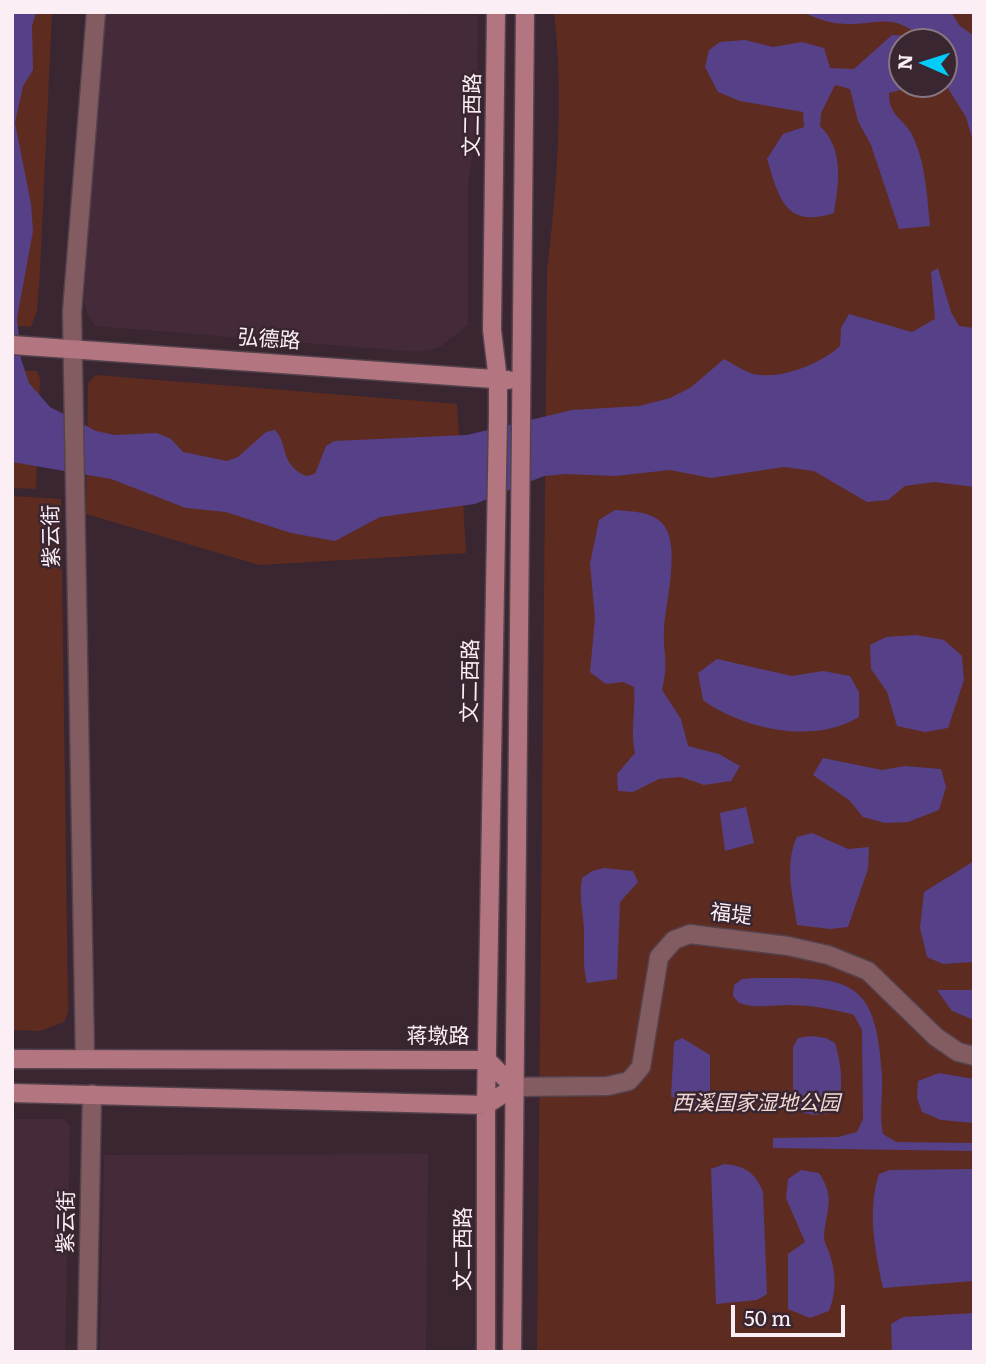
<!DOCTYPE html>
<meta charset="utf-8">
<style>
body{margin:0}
#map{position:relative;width:986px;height:1364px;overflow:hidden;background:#392631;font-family:Literata,serif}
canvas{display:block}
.frame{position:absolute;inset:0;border:14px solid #fbeef5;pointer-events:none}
.north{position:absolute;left:888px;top:28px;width:70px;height:70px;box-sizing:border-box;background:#392631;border:2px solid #87767f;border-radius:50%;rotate:273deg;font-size:19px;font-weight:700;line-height:28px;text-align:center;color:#fbeef5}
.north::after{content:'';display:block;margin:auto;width:24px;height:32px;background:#01cbf9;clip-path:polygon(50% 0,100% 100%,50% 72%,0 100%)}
.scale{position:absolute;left:731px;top:1305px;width:114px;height:32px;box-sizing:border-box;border:4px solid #fbeef5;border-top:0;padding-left:9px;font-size:21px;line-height:24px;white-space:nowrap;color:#fbeef5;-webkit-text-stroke:5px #392631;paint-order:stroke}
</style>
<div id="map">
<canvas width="986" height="1364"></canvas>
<div class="frame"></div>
<div class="north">N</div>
<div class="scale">50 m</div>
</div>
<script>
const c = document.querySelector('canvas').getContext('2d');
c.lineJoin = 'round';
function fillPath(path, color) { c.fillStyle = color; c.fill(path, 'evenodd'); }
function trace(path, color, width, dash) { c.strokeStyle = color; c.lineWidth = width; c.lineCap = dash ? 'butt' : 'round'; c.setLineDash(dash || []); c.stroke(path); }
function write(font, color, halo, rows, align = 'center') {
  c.font = font + ' Literata,"Noto Sans SC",serif'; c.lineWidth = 5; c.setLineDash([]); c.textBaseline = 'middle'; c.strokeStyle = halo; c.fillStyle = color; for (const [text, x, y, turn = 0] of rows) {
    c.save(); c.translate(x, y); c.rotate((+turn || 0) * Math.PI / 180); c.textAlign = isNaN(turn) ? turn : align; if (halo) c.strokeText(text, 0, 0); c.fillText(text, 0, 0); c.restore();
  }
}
const built = new Path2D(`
 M103,12L478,15L477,126L468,183V325L438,348L418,352L95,326L87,313L84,300Z
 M12,1119H63L70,1125L65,1352H12Z
 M428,1154L426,1352H100L104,1155Z`);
const green = new Path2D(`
 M12,12H52L40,272L37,311L31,327L12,325Z
 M554,12H974V1352H537L547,271C557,186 564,98 554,12ZM902,42H944V84H902Z
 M12,370L37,371L40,379L36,489L12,488Z
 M96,375L457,404L466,553L259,565L86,514L88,383Z
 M12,496L61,499L68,1012L64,1022L40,1031L12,1030Z`);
const water = new Path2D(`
 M12,12H36L32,26L33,70L23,86L15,123L31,204L33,231L17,318L21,359L29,383L50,407L96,431L115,435L157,433L171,439L183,452L227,461L238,457L266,432L275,430C289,445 279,464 306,476L315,474L326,446L334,441L467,435L572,410L639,406L670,398L690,388L724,359C733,364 744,371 753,374C782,380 820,364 840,346L841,328L849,314L912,332L935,319L931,272L938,268L951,312L959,326L974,328V487L934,482L905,486L888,500L867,502L814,471L784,467L711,478L670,470L615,476L566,474L544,476L475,504L380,517L335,541L291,533L226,512L186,508L111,479L12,462Z
 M802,12H951L959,25L974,36V145L966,117L944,82V42H927C889,7 877,29 834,23C823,21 812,16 802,12Z
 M892,35L909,36L912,42H902V84H908L904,89L889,93C889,119 905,117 914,139C926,166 927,197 930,226L899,229L871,145L858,121L850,89L835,85L821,113L820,126C844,149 839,182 834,213C784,229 779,197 767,159L783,134L804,127L803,112L740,101L718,92L705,67L709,50L720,42L745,40L773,47L802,42L824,48L830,68L854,69Z
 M615,510C631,512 649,510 662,523C682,544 665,603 664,630C663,655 669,662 662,690L681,719L688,746L719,754L740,766L731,781L704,785L681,777L659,779L633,792L618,791L617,774L635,753C630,730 636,710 634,687L623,682L606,684L590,672L595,618L590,564L599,520Z
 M916,635L944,640L962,656L964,680L948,728L925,732L897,726L887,692L871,669L870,645L886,637Z
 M717,659L792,676L823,671L850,676L859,692V717C814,745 743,729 703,700L698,673Z
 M823,758L882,770L905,766L941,769L946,787L939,810L908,822L885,823L863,817L849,800L813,775Z
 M746,807L754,843L725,851L720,813Z
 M812,833L848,849L869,847L868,869L848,927L830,929L797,925C793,896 784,864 797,837Z
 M974,861V962L943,964L927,957L920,928L924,892Z
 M604,868L633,871L638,882L620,902L617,979L587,983C583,967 584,955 584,939C585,918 578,899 582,878L592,871Z
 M755,978C846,978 876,973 882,1075C883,1095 879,1115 883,1134L896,1142L974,1143V1151L773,1148V1138L838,1137L857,1132L863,1119L862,1030L854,1015C833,1009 810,1005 788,1005C771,1005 755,1009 739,1003L733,996L734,985L742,979Z
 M937,990H974V1020L952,1011Z
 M811,1036L826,1038L835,1043C842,1065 844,1090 836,1112L815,1115L793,1111V1047L798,1038Z
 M682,1038L710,1055V1105L699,1113L683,1099L671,1097L674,1042Z
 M939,1073L974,1079V1123L941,1120L922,1112L917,1098L918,1081Z
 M724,1164C745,1166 755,1172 763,1192L767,1294L757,1300L716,1304L711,1169Z
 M974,1169V1281L883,1288C875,1251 867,1211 879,1174L890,1170Z
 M801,1170L819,1173C836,1199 826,1209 824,1236C824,1242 827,1247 829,1252C836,1273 837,1291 829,1311L810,1318L788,1309V1254L805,1242L786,1198L788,1179Z
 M974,1313V1352H892L891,1324L903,1317Z`);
const street = new Path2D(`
 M85,1059L72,312L96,12
 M514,1087L608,1086L629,1081L641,1067L659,957L674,940L690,934L788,946L828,955L868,971L936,1037L958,1052L974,1056
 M87,1352L92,1094`);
const secondary = new Path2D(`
 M12,345L508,380
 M12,1059L487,1060L514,1087
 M12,1093L486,1105L514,1087
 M486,1352V1105L498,417V380L492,330L496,12
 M512,1352L525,12`);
const streetNames = [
 ["文二西路",473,115,-89],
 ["弘德路",269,340,4],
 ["紫云街",52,536,-91],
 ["文二西路",471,681,-89],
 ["福堤",731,915,7],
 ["蒋墩路",438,1037],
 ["紫云街",67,1222,-89],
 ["文二西路",464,1249,-90]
];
const parkNames = [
 ["西溪国家湿地公园",756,1104]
];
fillPath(built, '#452b3a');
fillPath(green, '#5e2b20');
fillPath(water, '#564088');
trace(street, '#54424c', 21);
trace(secondary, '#54424c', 21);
trace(street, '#835c62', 18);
trace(secondary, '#b3757f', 18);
write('21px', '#fbeef5', '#392631', streetNames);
write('italic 21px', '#f1d8d2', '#392631', parkNames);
</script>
